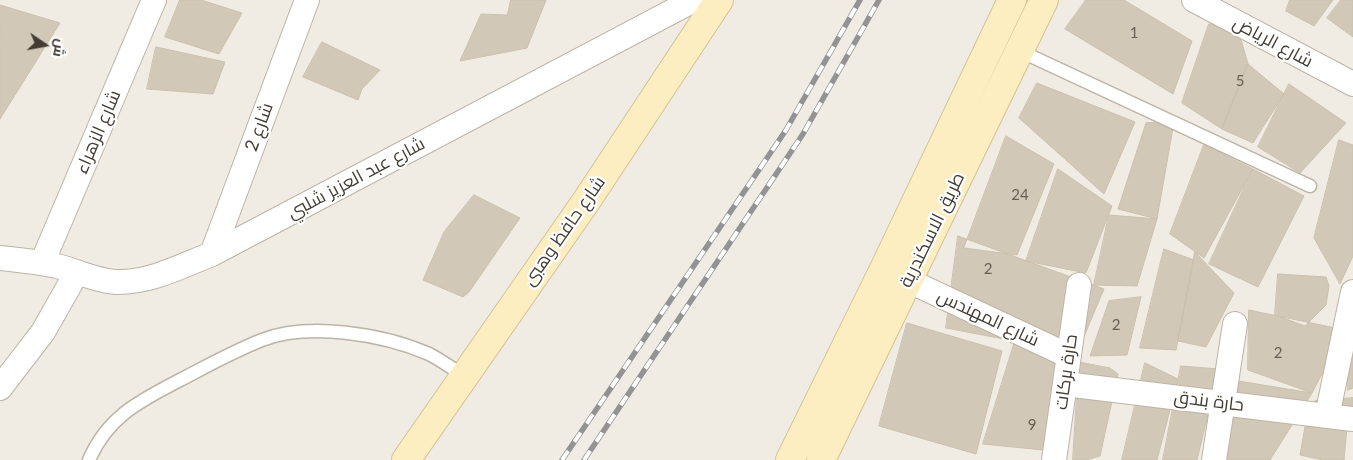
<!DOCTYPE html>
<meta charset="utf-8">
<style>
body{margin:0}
#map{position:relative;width:1353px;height:460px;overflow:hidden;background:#f1ece3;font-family:Lato,Cairo,sans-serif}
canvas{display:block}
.north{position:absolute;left:20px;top:20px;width:50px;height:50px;-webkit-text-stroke:4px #fff;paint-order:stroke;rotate:102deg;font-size:14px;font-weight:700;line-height:20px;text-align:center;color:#423c33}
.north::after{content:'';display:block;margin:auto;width:18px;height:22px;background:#423c33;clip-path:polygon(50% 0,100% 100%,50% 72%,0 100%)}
</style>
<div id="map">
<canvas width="1353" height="460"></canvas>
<div class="north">ش</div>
</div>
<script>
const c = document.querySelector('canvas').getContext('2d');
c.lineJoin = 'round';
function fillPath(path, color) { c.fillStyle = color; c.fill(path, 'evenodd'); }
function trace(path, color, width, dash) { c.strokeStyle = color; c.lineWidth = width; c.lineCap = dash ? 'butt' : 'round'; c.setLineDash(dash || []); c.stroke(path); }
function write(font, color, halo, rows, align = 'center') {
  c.font = font + ' Lato,Cairo,sans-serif'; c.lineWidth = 4.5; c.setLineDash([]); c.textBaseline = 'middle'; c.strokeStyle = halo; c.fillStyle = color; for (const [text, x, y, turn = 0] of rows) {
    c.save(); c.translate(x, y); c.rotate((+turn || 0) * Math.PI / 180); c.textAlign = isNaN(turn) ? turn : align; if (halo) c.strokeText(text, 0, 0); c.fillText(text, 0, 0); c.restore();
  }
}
const building = new Path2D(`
 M180,0H201L242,13L219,54L165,37Z
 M511,0H546L527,48L460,61L481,14L507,15Z
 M1086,0H1124L1192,41L1173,94L1065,29Z
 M1290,0H1333L1314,26L1286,11Z
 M1341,0H1353V37L1327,18Z
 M0,5L60,23L0,119Z
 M1209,24L1238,29L1248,64L1222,129L1182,103Z
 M322,42L380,70L362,89L358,100L303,77Z
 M156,47L225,62L213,94L147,89Z
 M1248,64L1284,94L1253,143L1222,129Z
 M1037,83L1135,122L1104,194L1019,118Z
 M1289,84L1346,123L1300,173L1258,147Z
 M1174,122L1157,219L1118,209L1146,123Z
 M1006,136L1054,164L1017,255L964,248Z
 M1339,140L1353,145V256L1340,284L1314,238Z
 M1204,145L1253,169L1204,258L1170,234Z
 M1058,169L1112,206L1086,273L1026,261Z
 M1253,169L1304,196L1258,287L1209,264Z
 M474,195L520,218L469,292L463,297L423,280L444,232Z
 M1109,215L1157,219L1137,286L1094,285Z
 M958,236L1104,289L1077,353L946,328Z
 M1164,249L1194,260L1176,350L1140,348Z
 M1195,252L1234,293L1206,347L1178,341Z
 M1278,274L1326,277L1329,286L1326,305L1305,326L1275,315Z
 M1141,297L1127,355L1090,356L1109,301Z
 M1350,307L1353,308V388L1348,390Z
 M1249,310L1345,330L1312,393L1248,370Z
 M907,323L1002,351L976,454L879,426Z
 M1015,341L1067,366L1043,450L983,444Z
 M1079,362L1110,368L1118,374L1100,456L1086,460H1073Z
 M1145,363L1178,379L1157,460H1122Z
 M1181,366L1219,369L1197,460H1163Z
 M1226,379L1312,393L1270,460H1226Z
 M1353,398V421L1347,427L1344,460H1323L1300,455L1305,427L1315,401Z`);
const service = new Path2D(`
 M1020,51L1310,186
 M89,460C108,416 140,401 180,380C207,366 234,351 262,340C309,322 383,334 429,354C441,360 453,369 464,376`);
const minor = new Path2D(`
 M1194,0L1353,84
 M212,254L307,0
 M0,258C19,260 38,262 57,266C77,271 96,281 116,282C150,283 181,266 212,254L694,0
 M42,263L154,0
 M907,280L1069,356
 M1065,384L1353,419
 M0,388L43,332L77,272
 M1327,416L1353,292
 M1054,460L1079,285
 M1214,460L1235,324`);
const secondary = new Path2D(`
 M406,460L587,200L719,0
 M790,460L884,269L1012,0
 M821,460L1044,0`);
const rail = new Path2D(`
 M562,460L786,130L860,0
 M584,460L803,134L879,0`);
const numberNames = [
 ["1",1134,33],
 ["5",1240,81],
 ["24",1020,195],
 ["2",988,269],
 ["2",1116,325],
 ["2",1278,353],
 ["9",1032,425]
];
const streetNames = [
 ["شارع الرياض",1273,42,28],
 ["شارع 2",259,127,-70],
 ["شارع الزهراء",98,132,-67],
 ["شارع عبد العزيز شلبي",356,178,-28],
 ["طريق الاسكندرية",932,230,-64],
 ["شارع حافظ وهبى",564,231,-55],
 ["شارع المهندس",988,318,25],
 ["حارة بركات",1066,372,-82],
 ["حارة بندق",1209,401,7]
];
fillPath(building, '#d2c8b8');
trace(building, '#ccc0ac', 1);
trace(service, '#bcb4a6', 15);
trace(minor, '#bcb4a6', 26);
trace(secondary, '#d3c295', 30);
trace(service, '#fff', 12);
trace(minor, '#fff', 24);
trace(secondary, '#fdeec1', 28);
trace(rail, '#939393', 5.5);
trace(rail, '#fff', 4, [11]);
write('15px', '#665f54', null, numberNames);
write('18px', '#423c33', '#fff', streetNames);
</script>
